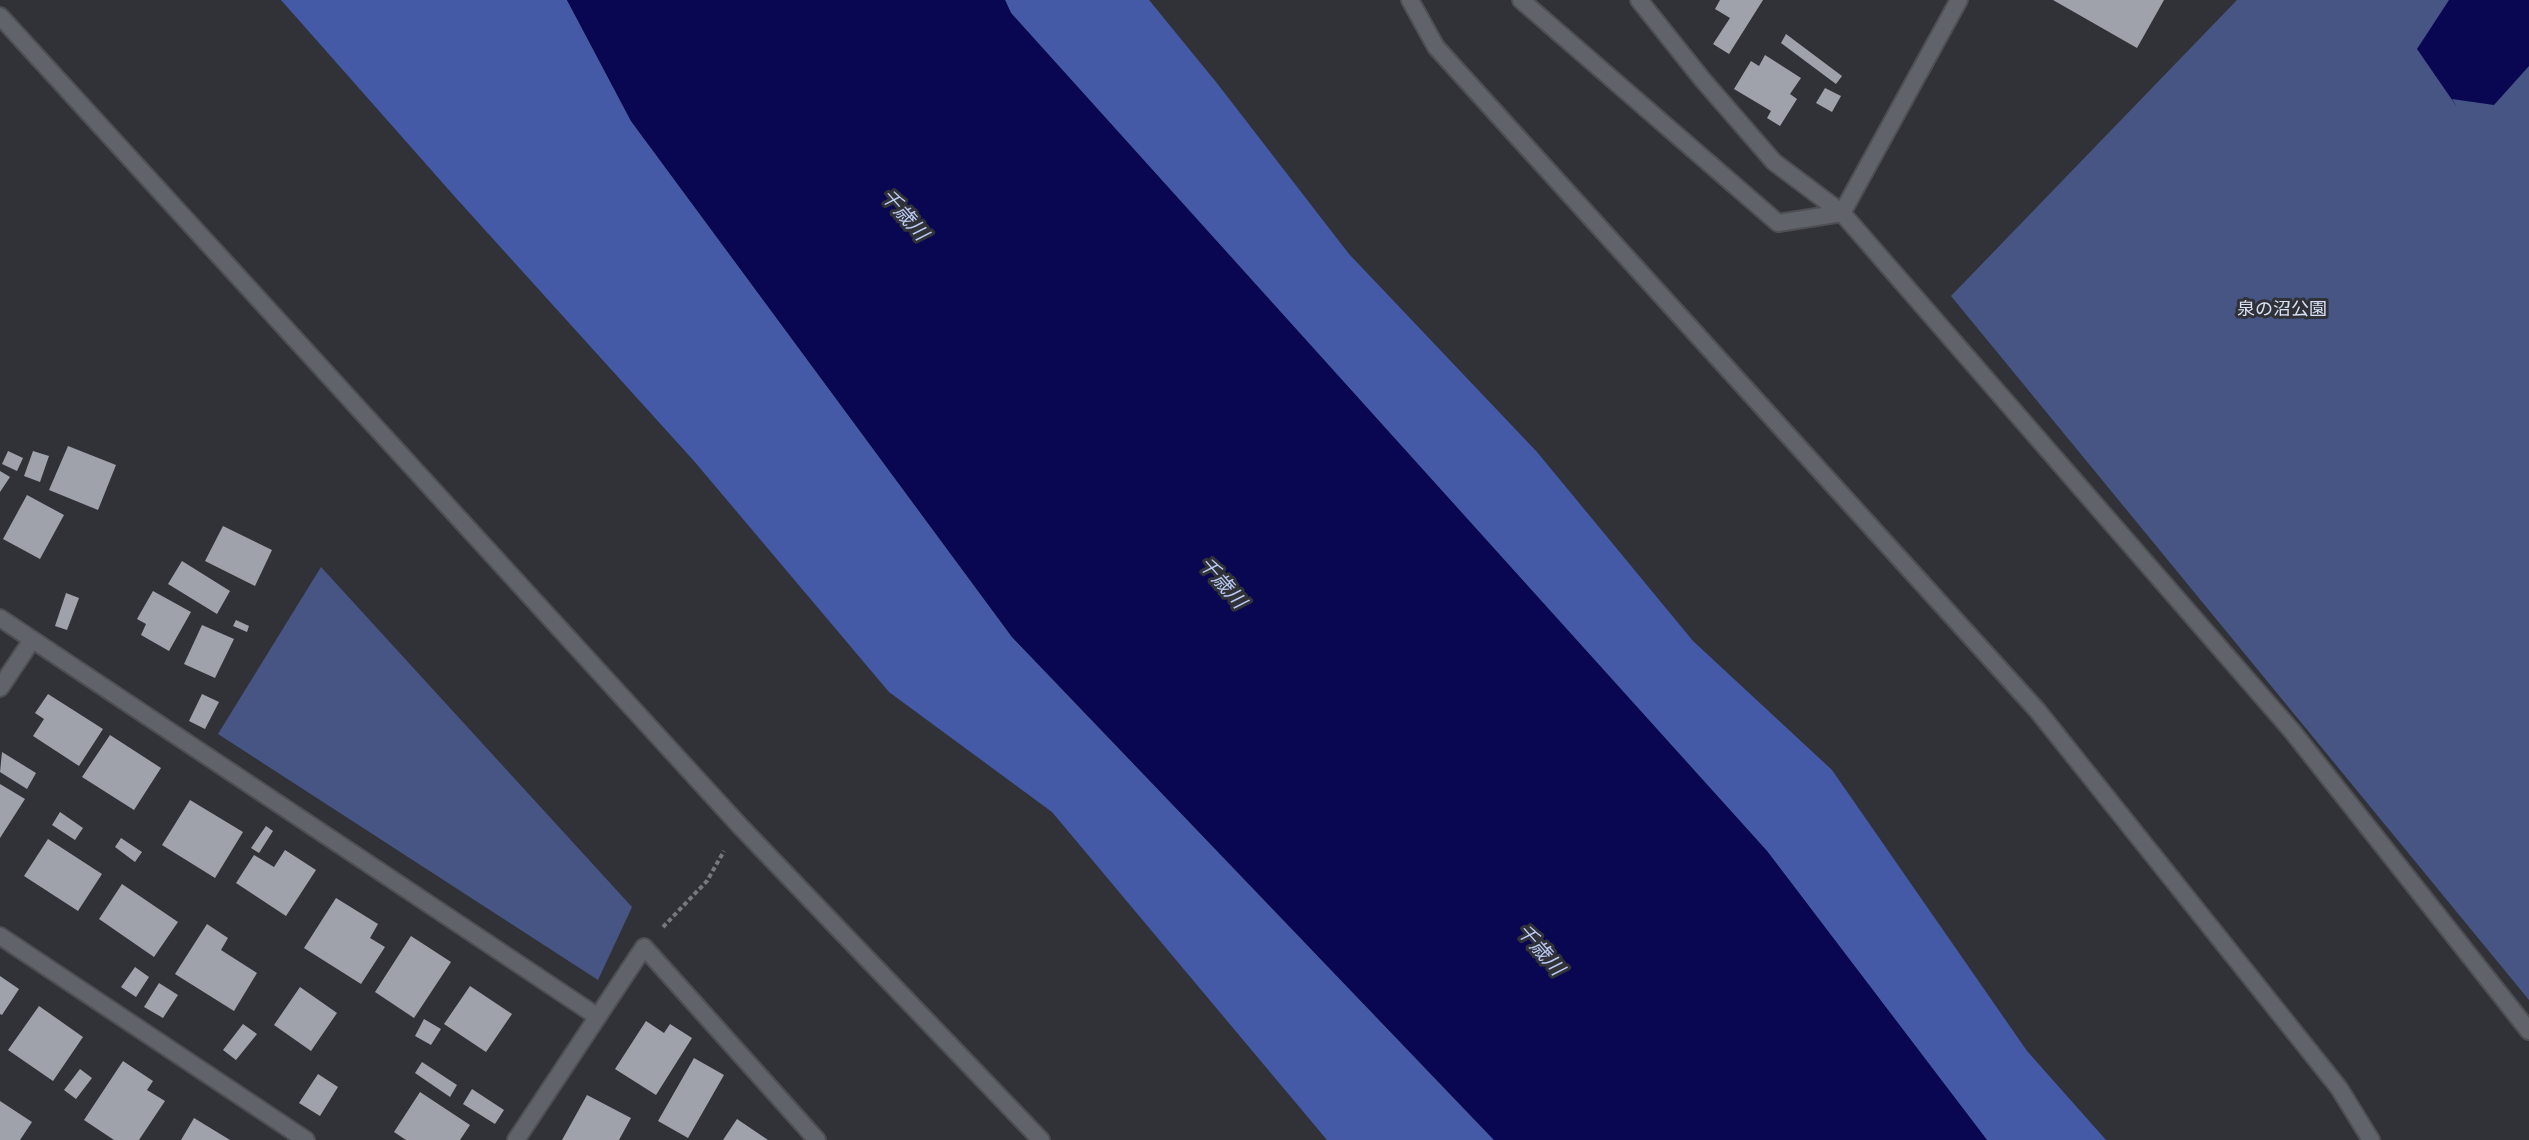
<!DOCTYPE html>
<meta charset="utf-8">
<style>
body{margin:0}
canvas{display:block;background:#303238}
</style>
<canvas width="2529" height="1140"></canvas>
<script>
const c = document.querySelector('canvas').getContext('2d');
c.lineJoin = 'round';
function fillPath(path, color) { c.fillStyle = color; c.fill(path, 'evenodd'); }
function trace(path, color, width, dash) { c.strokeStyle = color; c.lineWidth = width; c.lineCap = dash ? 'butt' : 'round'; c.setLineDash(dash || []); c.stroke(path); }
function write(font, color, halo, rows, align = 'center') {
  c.font = font + ' Quicksand,"Noto Sans JP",sans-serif'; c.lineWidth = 6; c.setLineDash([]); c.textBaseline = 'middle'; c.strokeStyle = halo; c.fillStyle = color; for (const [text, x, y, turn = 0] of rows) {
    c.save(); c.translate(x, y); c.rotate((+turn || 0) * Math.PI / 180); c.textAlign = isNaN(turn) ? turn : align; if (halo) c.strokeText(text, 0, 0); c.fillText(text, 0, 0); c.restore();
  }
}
const green = new Path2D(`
 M2237,0H2529V1000L1951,296Z
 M321,567L632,907L598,980L218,734Z`);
const forest = new Path2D(`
 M281,0H567L631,121L1012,637L1494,1140H1327L1052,812L889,692L694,461L456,198Z
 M1005,0H1149L1216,82L1349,254L1537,452L1693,641L1832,770L2027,1051L2106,1140H1987L1767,851L1011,13Z`);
const water = new Path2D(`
 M567,0H1005L1011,13L1767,851L1987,1140H1494L1012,637L631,121Z
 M2449,0H2529V66L2494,105L2452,99L2457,107L2417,49Z`);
const building = new Path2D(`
 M1720,0H1763L1729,54L1713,44L1730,18L1715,9Z
 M2053,0H2164L2137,48Z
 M1786,34L1842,76L1836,84L1781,43Z
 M1765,55L1801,78L1790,94L1797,99L1780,126L1767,118L1771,111L1734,89L1751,61L1759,66Z
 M1825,88L1841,96L1832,112L1816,103Z
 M68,446L116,465L98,510L49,490Z
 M8,451L23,458L17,471L2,464Z
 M33,451L49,456L40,482L24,476Z
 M0,471L10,477L0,492Z
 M27,495L64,515L40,559L3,539Z
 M223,526L272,550L255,586L205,561Z
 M182,561L230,591L217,614L168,584Z
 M153,591L191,612L169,651L141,635L146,624L137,619Z
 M66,593L79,598L67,630L55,626Z
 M236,620L249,626L247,632L233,626Z
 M202,625L234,639L215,678L184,664Z
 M48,694L103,729L79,766L33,736L44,719L35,713Z
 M202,694L219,702L205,729L189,721Z
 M110,735L161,768L134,810L82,777Z
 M2,752L36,773L27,789L0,772Z
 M0,784L25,799L0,838Z
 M190,800L243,832L215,878L162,845Z
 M60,812L83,828L75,840L52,825Z
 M266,826L273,831L259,853L251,848Z
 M121,838L142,852L135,862L115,847Z
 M48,839L102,874L78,911L24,876Z
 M285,850L316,870L286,916L236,883L254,855L274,867Z
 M122,884L178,922L154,957L99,919Z
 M336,898L378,924L370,938L385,947L361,984L304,948Z
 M207,924L228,938L221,950L257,973L234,1011L175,974Z
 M411,936L451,962L414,1018L375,992Z
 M135,967L149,977L136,997L121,987Z
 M0,976L19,989L2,1015L0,1014Z
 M159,983L178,995L163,1018L144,1007Z
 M470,986L512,1014L486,1052L444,1024Z
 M300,987L337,1013L311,1051L274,1025Z
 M39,1006L83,1037L53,1081L8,1050Z
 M424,1019L441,1029L431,1045L415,1036Z
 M646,1021L664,1033L670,1024L692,1038L656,1095L615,1069Z
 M243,1024L257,1034L236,1060L223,1050Z
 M694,1058L724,1075L688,1138L658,1121Z
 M123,1061L153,1081L147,1090L165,1101L139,1140H114L84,1120Z
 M422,1062L457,1085L450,1097L415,1073Z
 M80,1069L92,1078L76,1099L64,1090Z
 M318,1074L338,1087L320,1116L299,1103Z
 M472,1089L504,1110L495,1124L463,1104Z
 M420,1092L470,1125L460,1140H406L394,1132Z
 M587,1095L631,1118L619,1140H562Z
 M0,1101L32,1122L20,1140H0Z
 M194,1118L230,1140H181Z
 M737,1119L768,1140H723Z`);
const path = new Path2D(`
 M663,927L707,881L724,851`);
const service = new Path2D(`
 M0,16L740,826L1041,1140`);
const minor = new Path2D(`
 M1410,0L1436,47L2037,710L2339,1088L2371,1140
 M1521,0L1778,223L1842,213L1959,0
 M1639,0L1702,79L1774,162L1842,213L2292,731L2529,1031
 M0,618L598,1017
 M0,688L32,640
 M0,936L306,1140
 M516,1140L644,947L817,1140`);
const parkNames = [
 ["泉の沼公園",2282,310]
];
const waterNames = [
 ["千歳川",904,215,49],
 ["千歳川",1222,583,49],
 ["千歳川",1540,950,49]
];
fillPath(green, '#475585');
fillPath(forest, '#455aa7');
fillPath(water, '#090752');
fillPath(building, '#9fa2aa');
trace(service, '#4d4f53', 20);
trace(minor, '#4d4f53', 20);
trace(path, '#76787d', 4, [4.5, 3]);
trace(service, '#60636a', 16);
trace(minor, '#60636a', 16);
write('18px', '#d9e1f7', '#303238', parkNames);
write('italic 20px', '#bbcaf5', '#303238', waterNames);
</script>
